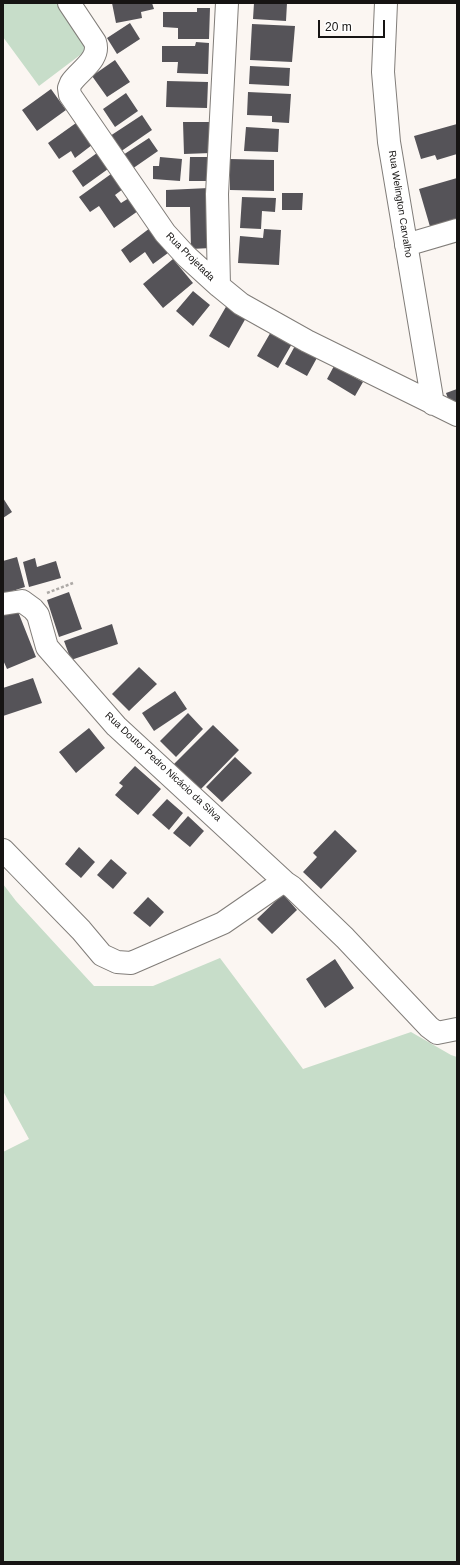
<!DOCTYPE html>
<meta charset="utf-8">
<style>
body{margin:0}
#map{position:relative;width:460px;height:1565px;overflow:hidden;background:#fbf6f2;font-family:Arial,sans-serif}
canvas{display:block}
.frame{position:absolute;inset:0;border:4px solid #161413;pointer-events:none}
.scale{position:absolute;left:318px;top:20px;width:67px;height:18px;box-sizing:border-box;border:2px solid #161413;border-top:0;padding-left:5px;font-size:12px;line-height:14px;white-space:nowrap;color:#161413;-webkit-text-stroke:3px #fff;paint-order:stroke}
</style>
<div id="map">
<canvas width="460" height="1565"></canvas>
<div class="frame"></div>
<div class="scale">20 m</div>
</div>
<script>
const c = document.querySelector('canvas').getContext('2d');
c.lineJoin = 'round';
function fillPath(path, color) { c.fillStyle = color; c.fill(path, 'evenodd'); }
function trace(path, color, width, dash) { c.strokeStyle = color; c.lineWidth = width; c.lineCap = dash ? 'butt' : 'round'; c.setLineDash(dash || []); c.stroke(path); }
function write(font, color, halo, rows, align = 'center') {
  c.font = font + ' Arial,sans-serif'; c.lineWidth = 4; c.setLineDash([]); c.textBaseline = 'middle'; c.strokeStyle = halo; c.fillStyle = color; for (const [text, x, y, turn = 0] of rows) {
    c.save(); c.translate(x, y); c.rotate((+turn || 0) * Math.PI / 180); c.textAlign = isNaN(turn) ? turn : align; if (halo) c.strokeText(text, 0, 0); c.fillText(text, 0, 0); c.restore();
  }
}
const green = new Path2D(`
 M3,3H60L92,46L39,86L3,37Z
 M3,884L16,901L94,986H153L220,958L303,1069L411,1032L451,1055L457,1057V1562H3V1152L29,1139L3,1091Z`);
const building = new Path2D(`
 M112,3H152L154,9L141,12L142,18L116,23Z
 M254,3H287L286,21L253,19Z
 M197,8H210L209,39H178V28L163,27V12H197Z
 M130,23L140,39L117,54L107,38Z
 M252,24L295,26L292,62L250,60Z
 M196,42L209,43L208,74L177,73L178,62H162V46H195Z
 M115,60L130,82L107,97L92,76Z
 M250,66L290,68L289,86L249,84Z
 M167,81L208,82L207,108L166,107Z
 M51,89L66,110L37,131L22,110Z
 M248,92L291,94L289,123L272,122V116L247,115Z
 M126,93L138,111L115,127L103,109Z
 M142,115L152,130L120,152L110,136Z
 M183,122H211V153L184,154Z
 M76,123L92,145L75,158L71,151L59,159L48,143Z
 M457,124V154L437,160L435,155L421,159L414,136Z
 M246,127L279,129L278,152L244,151Z
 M149,138L158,151L132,169L123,155Z
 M97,153L108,169L83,187L72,171Z
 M160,157L182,159L180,181L153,179V166H159Z
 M190,157H211L210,181H189Z
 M230,159L274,160V191L230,190Z
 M111,174L123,189L115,195L121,203L129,198L138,211L114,228L99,206L90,212L79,197Z
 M457,178V222L431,230L419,189Z
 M209,188L211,248L191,249L190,207H166V190Z
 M282,193H303L302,210H282Z
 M242,197L276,198L275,212L262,211L261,229L240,228Z
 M150,228L168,253L153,264L145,252L130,263L121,250Z
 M264,229L281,230L279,265L238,263L240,236L263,238Z
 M173,259L193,283L163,308L143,284Z
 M193,291L210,305L193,326L176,311Z
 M227,305L247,316L229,348L209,336Z
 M272,330L293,342L278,368L257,356Z
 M296,344L318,356L307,376L285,364Z
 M334,366L363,382L355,396L327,379Z
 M457,389V408L452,410L446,393Z
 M3,498L12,512L3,518Z
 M17,557L25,587L3,594V561Z
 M35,558L37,567L56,561L61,578L29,587L23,562Z
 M69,592L82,629L59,637L47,600Z
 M17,609L36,657L7,669L3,660V614Z
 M112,624L118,644L71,660L64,641Z
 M139,667L157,684L129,711L112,694Z
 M33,678L42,703L3,716V688Z
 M175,691L187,709L154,731L142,713Z
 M188,713L203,729L176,757L160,741Z
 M213,725L239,750L200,790L174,764Z
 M89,728L105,748L76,773L59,752Z
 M235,757L252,773L222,802L206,787Z
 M135,766L161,789L138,815L115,795L123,786L119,783Z
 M167,799L183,813L169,830L152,815Z
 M188,816L204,831L190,847L173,833Z
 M335,830L357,851L321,889L303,872L317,857L313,853Z
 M79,847L95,862L81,878L65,864Z
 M111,859L127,873L113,889L97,875Z
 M283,894L297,910L272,934L257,919Z
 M148,897L164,912L150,927L133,913Z
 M335,959L354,988L325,1008L306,979Z`);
const path = new Path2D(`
 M47,593L73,583`);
const street = new Path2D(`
 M69,3L95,42C101,59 79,71 71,83L69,88L70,95L165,233L186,256L219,286L241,304L307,341L457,415
 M386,3L383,72L389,142L433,404
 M406,245L457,230
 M219,286L217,194L227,3
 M3,604L22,601L33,609L38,615L47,647L116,726L286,883
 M3,850L81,930L102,955L117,962L131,963L223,923L281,883H286L292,887L345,938L429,1027L437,1033L457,1029`);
const streetNames = [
 ["Rua Welington Carvalho",400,204,81],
 ["Rua Projetada",190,257,45],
 ["Rua Doutor Pedro Nicácio da Silva",163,767,43]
];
fillPath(green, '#c7ddc9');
fillPath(building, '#555358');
trace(street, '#817d79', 24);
trace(path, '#ada9a6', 2.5, [3, 2]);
trace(street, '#fff', 22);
write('10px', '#161413', '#fff', streetNames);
</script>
